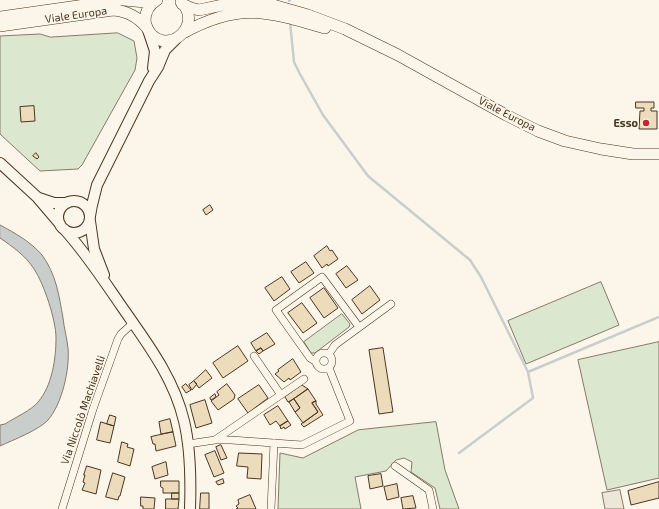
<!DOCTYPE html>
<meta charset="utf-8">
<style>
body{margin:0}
canvas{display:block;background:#fbf6e9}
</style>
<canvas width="659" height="509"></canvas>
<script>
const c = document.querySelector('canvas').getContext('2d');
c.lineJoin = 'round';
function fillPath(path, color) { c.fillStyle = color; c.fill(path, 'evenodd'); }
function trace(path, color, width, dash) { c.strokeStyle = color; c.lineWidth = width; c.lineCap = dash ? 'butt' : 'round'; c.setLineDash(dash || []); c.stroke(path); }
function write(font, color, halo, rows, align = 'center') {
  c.font = font + ' "Exo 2",sans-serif'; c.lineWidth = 3; c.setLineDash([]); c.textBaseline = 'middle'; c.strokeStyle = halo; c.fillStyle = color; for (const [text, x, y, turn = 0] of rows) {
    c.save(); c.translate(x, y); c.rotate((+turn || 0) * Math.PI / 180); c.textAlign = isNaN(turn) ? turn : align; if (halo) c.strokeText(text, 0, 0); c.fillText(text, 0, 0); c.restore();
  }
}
const green = new Path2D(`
 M118,33L134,41L137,58L135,70L82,165L78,169L40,171L0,134V36L40,34L50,37Z
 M601,282L619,325L526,364L508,321Z
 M342,314L350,324L349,327L315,353H311L304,342Z
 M659,342V478L607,490L578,360Z
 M436,422L445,470L459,509H440L435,488L411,472L412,462L404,458L396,460L386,471L355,477L361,509H278L280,453L303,458L358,430Z`);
const parking = new Path2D(`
 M620,490L624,509H605L602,493Z`);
const water = new Path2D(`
 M0,225C15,233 31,242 42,255C56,274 59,295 63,318C64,328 67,338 68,348C70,369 62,404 48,420C39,430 13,440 0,446V425L5,424C14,418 32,410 38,402C52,386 56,359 56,338C56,320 44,284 34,269C26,256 13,247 0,238Z`);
const stream = new Path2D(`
 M289,1L290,0
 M290,22L294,62L300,74L323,115L368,176L470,260L481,277L528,372L659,317
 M459,453L533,398L528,372`);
const building = new Path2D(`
 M636,102H654V108H651V111H657V129H639L640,111H644V108H636Z
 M34,106L35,121L21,122L20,107Z
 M36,153L39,157L37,159L33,156Z
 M210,205L213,210L206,215L203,210Z
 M327,246L330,251L332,250L338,259L328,266L327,264L322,268L314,256Z
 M306,262L314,273L299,283L291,272Z
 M347,266L358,280L346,288L336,274Z
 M282,277L290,289L274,301L265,288Z
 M370,286L380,300L362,314L352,300Z
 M324,288L338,308L324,318L310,298Z
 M302,303L317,323L303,333L288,313Z
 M267,333L275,344L263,351L261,348L256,351L251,343Z
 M238,346L248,361L223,378L213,363Z
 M261,348L263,351L259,354L256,351Z
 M383,348L393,412L379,414L369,350Z
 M293,359L301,372L290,380L289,378L284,382L275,374L279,371L278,370Z
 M206,370L212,378L199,388L194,381Z
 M194,381L197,384L192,390L189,385Z
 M186,384L191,390L186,393L182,387Z
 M227,384L235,395L234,399L218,410L211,401L219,395L217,392Z
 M259,385L268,398L248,413L238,399Z
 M302,385L308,389L289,402H288L285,397Z
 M308,389L316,401L312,403L318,412L303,423L295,412L300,408L294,399Z
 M215,394L216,397L211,400L210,398Z
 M294,399L300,408L295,412L289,402Z
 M205,400L212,423L196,428L190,405Z
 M316,401V404L323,415L304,427L301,424L318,412L312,403Z
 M278,406L288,421L280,426L276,421L270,425L264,415Z
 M110,415L116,417L114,426L107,424Z
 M170,419L173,432L161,434L159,422Z
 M288,421L291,425L285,429L284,427L281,429L280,426Z
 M101,422L114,426L110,443L97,440Z
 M173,432L176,446L156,451L155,444H153L151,437Z
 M122,442L128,444L127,447L134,449L130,466L118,462Z
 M221,445L227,458L221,460L216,447Z
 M215,451L224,473L214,477L205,455Z
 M239,453L262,454L261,479L247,478L248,467L237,466Z
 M166,462L168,475L155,479L152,467Z
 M87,466L101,470L96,494L82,490L85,483L83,482L85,475H84Z
 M113,473L125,477L120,496H119L118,500L106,497Z
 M381,474L383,486L370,489L368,476Z
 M223,479L224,483L218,485L216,482Z
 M161,481H179V493H163V488L161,487Z
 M659,482V498L631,505L628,491Z
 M397,484L399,497L387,500L384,487Z
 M172,493H179V499H172Z
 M201,493H209V509H200Z
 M250,495L256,509H236L238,508L236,506L239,504L238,500Z
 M413,496L416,508L403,509L401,498Z
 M141,497L155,498L154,509H143V506H141Z
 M166,499H179L178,509H166Z`);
const street = new Path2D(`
 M316 361a8 8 0 1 1 16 0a8 8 0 1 1-16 0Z
 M329,354L335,345L391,304
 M254,356L281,395
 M315,361L310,358L276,310L322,277L359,327
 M215,440L304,379
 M188,444L215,440H231L302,445L350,421L329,368
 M395,466L429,490L433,509
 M62,509L93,409L118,339L121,334L133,323
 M271,509L274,443`);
const secondary = new Path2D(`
 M148,30L155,51L153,68
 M0,163L37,197L60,224
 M39,198L54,203H67
 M58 217a16 16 0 1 1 32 0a16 16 0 1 1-32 0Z
 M90,216L92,205L97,185L149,81L158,67L165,50L176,39
 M90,221L94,249L104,275
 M64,229C86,253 104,281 122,307C147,343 174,378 184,421C191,450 191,480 190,509`);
const primary = new Path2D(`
 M124,0L145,2H154
 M157,0C150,4 145,12 145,21C146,26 148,31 152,35C172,54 203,23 181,2
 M182,4L191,8L199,10L232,3H256L273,5L308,15L345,29L398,55L506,115L538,131L565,141L601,149L633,154H659
 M0,17L120,0
 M0,26L113,10C128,11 138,17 147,28
 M183,33C239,2 267,11 325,28`);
const markers = [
 [646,123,4,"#c62828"]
];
const streetNames = [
 ["Viale Europa",76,15,-8],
 ["Viale Europa",507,114,27],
 ["Via Niccolò Machiavelli",83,410,-71]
];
const poiNames = [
 ["Esso",638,123]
];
fillPath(green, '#dce7d0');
trace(green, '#887966', 1);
fillPath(parking, '#ede7d9');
trace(parking, '#887966', 1);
fillPath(water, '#c9cecd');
trace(water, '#887966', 1);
trace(stream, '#c9cecd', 2.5);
fillPath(building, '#ecdcbc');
trace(building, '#4a3520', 1);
trace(street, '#4a3520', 8);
trace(secondary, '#4a3520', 12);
trace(primary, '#4a3520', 12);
trace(street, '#fbf6e9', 7);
trace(secondary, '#fbf6e9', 10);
trace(primary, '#fbf6e9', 11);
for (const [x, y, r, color] of markers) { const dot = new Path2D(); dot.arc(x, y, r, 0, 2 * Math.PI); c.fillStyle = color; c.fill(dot); trace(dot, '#fbf6e9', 1.5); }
write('11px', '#4a3520', '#fbf6e9', streetNames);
write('bold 11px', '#4a3520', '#fbf6e9', poiNames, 'right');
</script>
